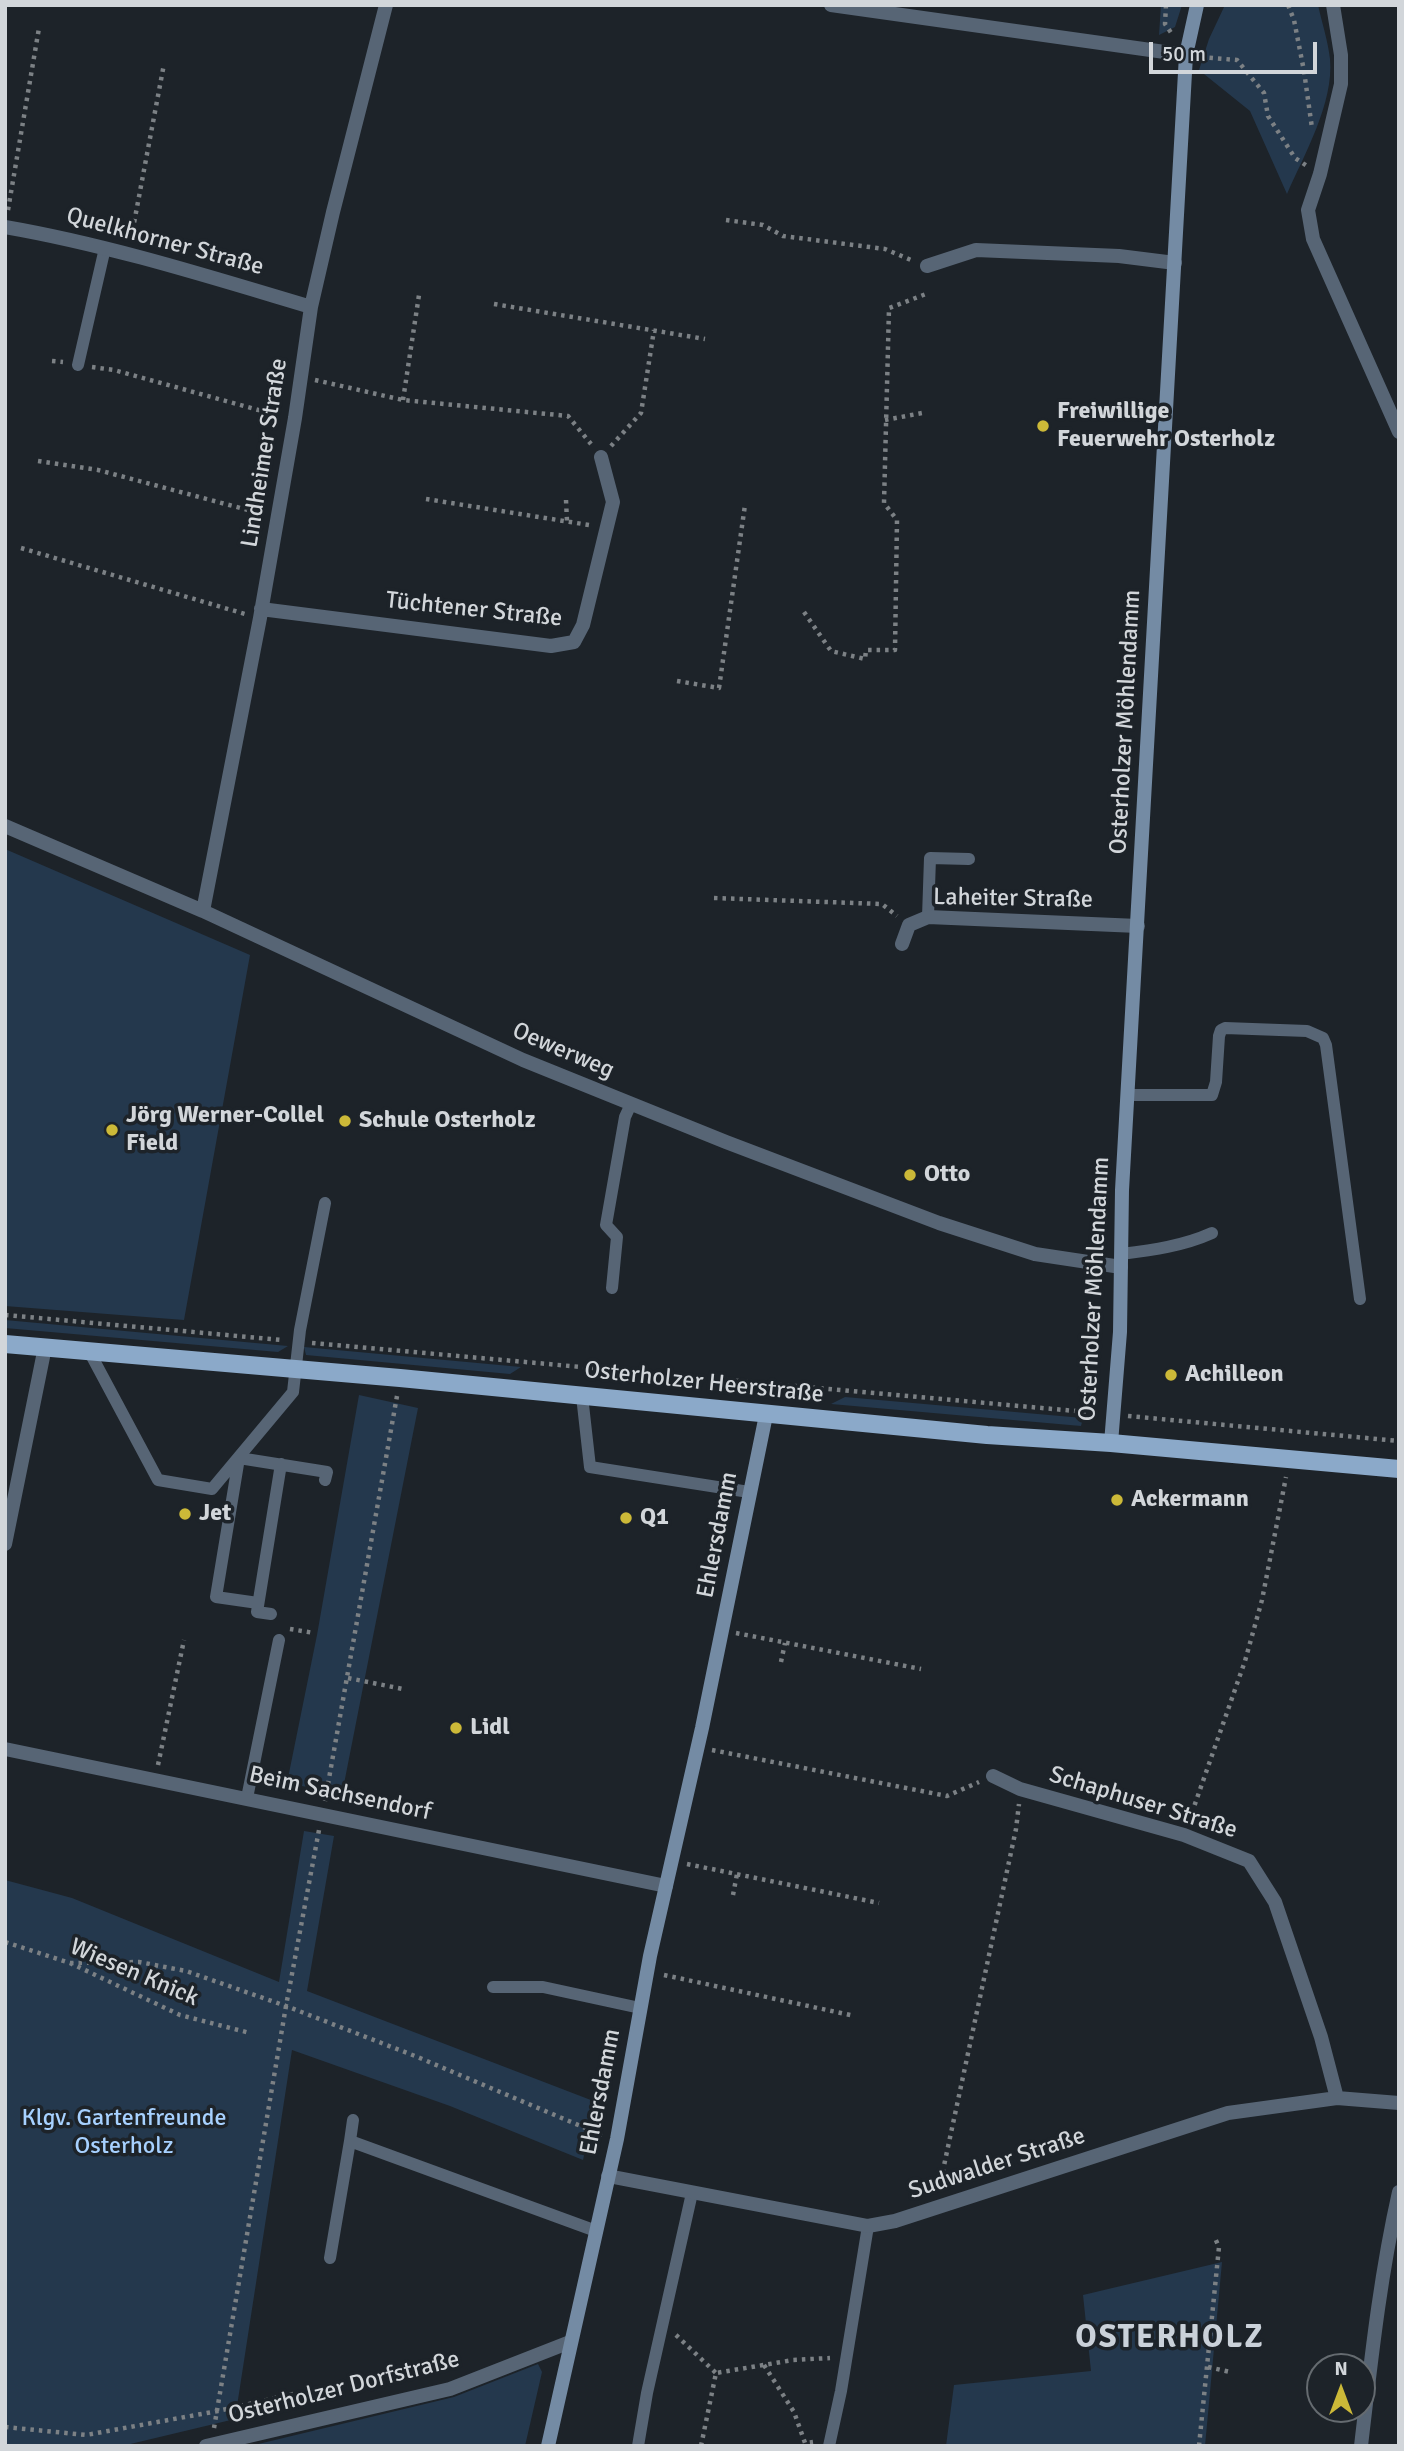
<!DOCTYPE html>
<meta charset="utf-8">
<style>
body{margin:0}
#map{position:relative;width:1404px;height:2451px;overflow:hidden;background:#1d2329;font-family:Signika,sans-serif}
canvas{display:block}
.frame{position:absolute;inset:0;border:7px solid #d2d6da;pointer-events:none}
.north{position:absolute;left:1306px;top:2353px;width:70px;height:70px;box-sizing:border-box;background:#1d2329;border:2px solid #656b70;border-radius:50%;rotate:0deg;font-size:19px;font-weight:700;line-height:28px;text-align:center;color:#d2d6da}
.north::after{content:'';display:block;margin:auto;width:24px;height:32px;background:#ccb938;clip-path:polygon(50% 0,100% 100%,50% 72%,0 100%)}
.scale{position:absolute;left:1149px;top:42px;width:168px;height:32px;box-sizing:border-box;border:4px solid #d2d6da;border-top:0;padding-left:9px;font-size:21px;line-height:24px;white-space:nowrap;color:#d2d6da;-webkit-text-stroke:5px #1d2329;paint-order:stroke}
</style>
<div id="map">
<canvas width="1404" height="2451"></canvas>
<div class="frame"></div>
<div class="north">N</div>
<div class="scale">50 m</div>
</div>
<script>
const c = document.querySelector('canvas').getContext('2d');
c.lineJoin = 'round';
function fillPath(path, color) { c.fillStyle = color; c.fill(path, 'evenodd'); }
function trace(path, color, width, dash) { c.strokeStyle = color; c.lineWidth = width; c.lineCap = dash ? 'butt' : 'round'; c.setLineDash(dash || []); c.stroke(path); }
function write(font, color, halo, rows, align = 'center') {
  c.font = font + ' Signika,sans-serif'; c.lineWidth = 7; c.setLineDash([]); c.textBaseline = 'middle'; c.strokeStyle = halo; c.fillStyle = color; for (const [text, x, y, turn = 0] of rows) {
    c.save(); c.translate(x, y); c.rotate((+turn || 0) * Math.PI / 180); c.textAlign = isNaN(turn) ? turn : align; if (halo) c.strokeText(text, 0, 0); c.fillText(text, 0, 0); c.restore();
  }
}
const green = new Path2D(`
 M1161,5H1182L1175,27L1159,35Z
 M1225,5H1318C1322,23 1328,41 1330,59C1334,103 1304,155 1287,194L1250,111L1199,70L1209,39Z
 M5,849L250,955L184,1320L5,1306Z
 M5,1320L288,1346L278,1352L5,1328Z
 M304,1347L521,1367L510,1374L306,1355Z
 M359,1395L418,1408L342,1794L287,1783L317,1635Z
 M845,1397L1083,1418L1081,1426L831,1404Z
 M304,1831L334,1836L307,1991L596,2102L583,2160L450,2106L292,2050L235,2419L122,2446H5V1880L72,1898L279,1982Z
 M1222,2262L1205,2446H946L954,2385L1091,2371L1083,2295Z
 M538,2364L542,2372L525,2446H250L454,2397Z`);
const path = new Path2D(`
 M1166,5L1165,24L1172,34
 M1288,5L1294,20L1304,71L1312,128
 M1201,57L1237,60L1264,93L1268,116L1295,158L1307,166
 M8,210L39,28
 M726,220L763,225L783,236L885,249L911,260
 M131,239L164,64
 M494,304L705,339
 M52,361L63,362
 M92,367L114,370L280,416
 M315,380L403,400L568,416L591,444
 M403,400L419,295
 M885,420L922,413
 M611,446L641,413L654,330
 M38,461L98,470L263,514
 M426,499L589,525
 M566,500L567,521
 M21,548L245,614
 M804,612L831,651L865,659L866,650H895L897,520L884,503L889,308L926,294
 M677,681L719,688L745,505
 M714,898L882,904L897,916
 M5,1315L282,1340
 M312,1343L1098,1413
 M1128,1416L1399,1441
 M290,1629L314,1633
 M736,1633L921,1669
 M781,1662L785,1643
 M348,1678L403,1689
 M712,1750L947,1796L979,1782
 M158,1765L184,1640
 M325,1801L397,1396
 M1189,1821L1245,1661L1262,1600L1286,1477
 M687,1864L879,1903
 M733,1895L737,1874
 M5,1942L70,1963L180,2015L250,2033
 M70,1963L139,1962L186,1971L286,2006L415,2056L602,2135
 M664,1975L855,2016
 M939,2189L1016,1829L1019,1804
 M676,2335L716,2373
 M764,2365L794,2412L805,2443L813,2442
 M1208,2367L1230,2372
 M414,2377L456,2365
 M5,2427L86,2435L218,2411L315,2389L337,2397
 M214,2428L286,2006L319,1830
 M701,2446L716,2373L793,2360L830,2358
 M1199,2446L1219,2247L1214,2236`);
const lane = new Path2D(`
 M78,365L105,248
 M928,917L930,858L969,859
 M1127,1095H1212L1216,1082L1219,1036L1221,1030L1225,1028L1307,1031L1323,1038L1326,1045L1360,1299
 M1121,1254C1153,1250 1183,1246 1212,1233
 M612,1288L617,1237L606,1225L625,1117L631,1104
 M89,1351L158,1480L212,1489L293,1392L300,1330L325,1203
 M582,1396L590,1467L749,1492
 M258,1603L216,1597L239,1458L327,1472L325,1480
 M271,1614L257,1612L281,1464
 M247,1798L279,1640
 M493,1987H543L640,2008
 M350,2141L353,2120
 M330,2258L350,2141L596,2231
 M638,2446L647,2393L692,2193
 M829,2446L841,2391L868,2226`);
const street = new Path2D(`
 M831,5L1186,55
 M1333,5L1341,55V84L1320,174L1308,210L1313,239L1399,432
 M5,227C109,245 210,277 311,307
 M927,266L976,250L1119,256L1175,263
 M261,609L551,646L574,642L583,625L613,502L601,457
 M5,826L203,911L523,1060L726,1142L939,1223L1035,1254L1121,1267
 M203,911L260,618L295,418L311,307L333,212L386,5
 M902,944L909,925L928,917L1138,926
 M5,1544L45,1347
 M5,1749L666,1886
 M993,1776L1020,1789L1184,1835L1249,1861L1275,1902L1321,2037L1337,2098
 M608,2176L868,2226L895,2221L1228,2113L1337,2098L1399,2103
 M206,2446L450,2389L570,2342
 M1361,2446C1371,2361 1380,2276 1399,2192`);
const secondary = new Path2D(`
 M1111,1443L1120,1332L1122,1190L1186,55L1197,5
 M548,2446L617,2139L650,1956L702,1728L766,1415`);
const primary = new Path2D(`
 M5,1344L400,1378L987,1435L1111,1443L1399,1469`);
const markers = [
 [1043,426,7,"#ccb938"],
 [345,1121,7,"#ccb938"],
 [112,1130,7,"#ccb938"],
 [910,1175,7,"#ccb938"],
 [1171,1375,7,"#ccb938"],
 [1117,1500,7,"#ccb938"],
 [185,1514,7,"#ccb938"],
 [626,1518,7,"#ccb938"],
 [456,1728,7,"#ccb938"]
];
const streetNames = [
 ["Quelkhorner Straße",165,242,15],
 ["Lindheimer Straße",265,453,-81],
 ["Tüchtener Straße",474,610,6],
 ["Osterholzer Möhlendamm",1126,722,-87],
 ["Laheiter Straße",1013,899,1],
 ["Oewerweg",563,1051,23],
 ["Osterholzer Möhlendamm",1095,1289,-87],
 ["Osterholzer Heerstraße",704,1383,6],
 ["Ehlersdamm",718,1535,-79],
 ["Beim Sachsendorf",340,1794,12],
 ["Schaphuser Straße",1143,1803,17],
 ["Wiesen Knick",134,1973,23],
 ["Ehlersdamm",601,2092,-79],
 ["Sudwalder Straße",997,2164,-18],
 ["Osterholzer Dorfstraße",344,2388,-14]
];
const poiNames = [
 ["Freiwillige",1057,412],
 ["Feuerwehr Osterholz",1057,440],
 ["Jörg Werner-Collel",126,1116],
 ["Field",126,1144],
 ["Schule Osterholz",359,1121],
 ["Otto",924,1175],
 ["Achilleon",1185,1375],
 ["Ackermann",1131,1500],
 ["Jet",199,1514],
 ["Q1",640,1518],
 ["Lidl",470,1728]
];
const parkNames = [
 ["Klgv. Gartenfreunde",124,2119],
 ["Osterholz",124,2147]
];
const districtNames = [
 ["OSTERHOLZ",1170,2339]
];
fillPath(green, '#24384d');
trace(path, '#7c8185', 4.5, [3.5, 5]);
trace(lane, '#576575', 12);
trace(street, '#576575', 14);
trace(secondary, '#748ba4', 14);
trace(primary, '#8ba9c9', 18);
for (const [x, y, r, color] of markers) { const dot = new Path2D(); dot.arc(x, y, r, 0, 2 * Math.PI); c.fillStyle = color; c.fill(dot); trace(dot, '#1d2329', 2.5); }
write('24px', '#d2d6da', '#1d2329', streetNames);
write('bold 24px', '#d2d6da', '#1d2329', poiNames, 'left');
write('24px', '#a7d1ff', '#1d2329', parkNames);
c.letterSpacing = '2px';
write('bold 32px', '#cad1d9', '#1d2329', districtNames);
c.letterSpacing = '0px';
</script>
